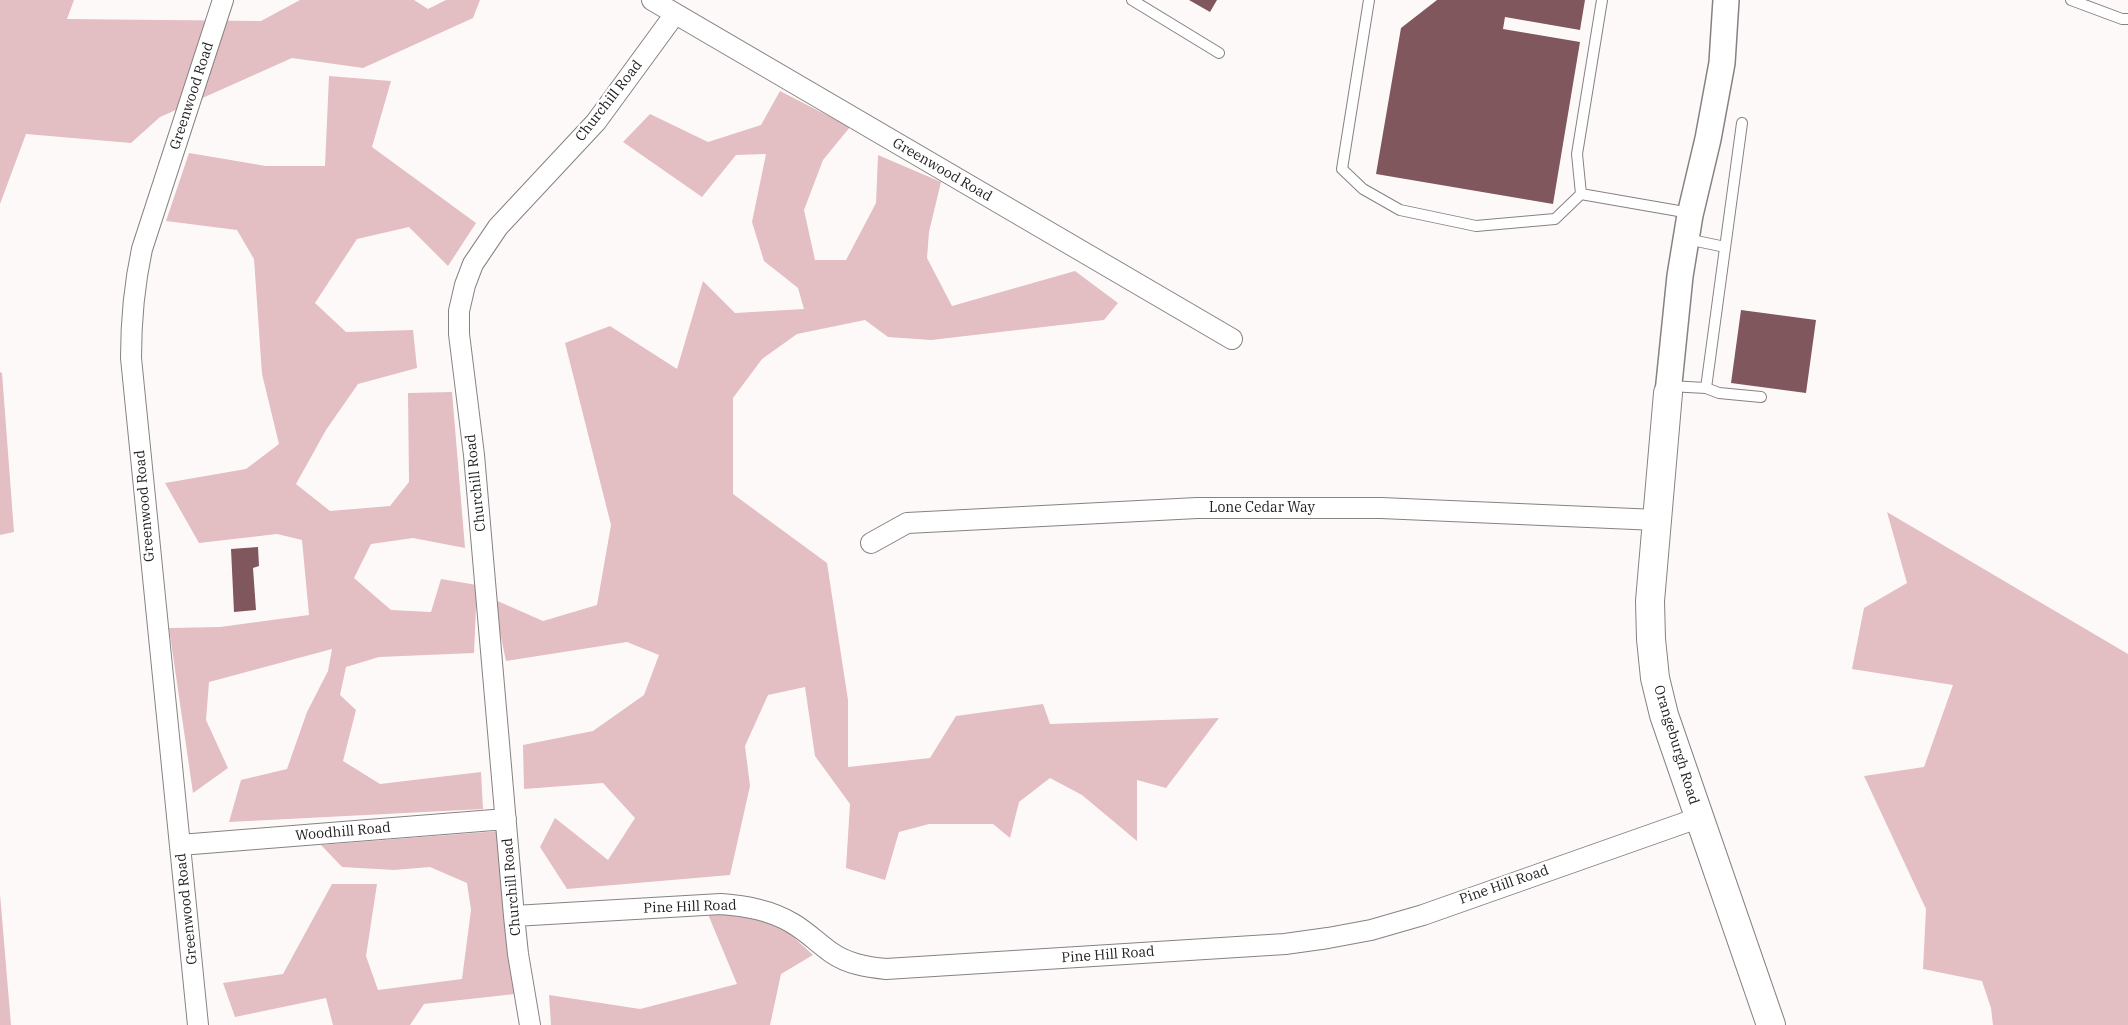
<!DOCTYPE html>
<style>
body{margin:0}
canvas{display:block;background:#fef9f9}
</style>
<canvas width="2128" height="1025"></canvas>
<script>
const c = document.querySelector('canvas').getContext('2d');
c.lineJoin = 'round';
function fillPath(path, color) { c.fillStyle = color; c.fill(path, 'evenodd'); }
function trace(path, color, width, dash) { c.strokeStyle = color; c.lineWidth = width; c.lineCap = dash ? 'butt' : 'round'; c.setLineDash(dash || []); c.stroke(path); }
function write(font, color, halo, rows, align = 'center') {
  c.font = font + ' "IBM Plex Serif",serif'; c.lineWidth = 5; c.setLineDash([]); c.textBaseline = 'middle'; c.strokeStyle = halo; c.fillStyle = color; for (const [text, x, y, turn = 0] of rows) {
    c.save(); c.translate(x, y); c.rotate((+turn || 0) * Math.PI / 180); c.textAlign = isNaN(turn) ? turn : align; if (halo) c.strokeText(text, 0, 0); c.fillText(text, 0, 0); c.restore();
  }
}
const green = new Path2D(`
 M0,0H74L67,19L261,21L300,0H414L428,9L446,0H480L473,18L363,68L292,58L160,117L131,143L26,134L0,204Z
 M329,76L391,81L372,147L476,223L448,266L409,227L357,239L315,303L346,332L413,330L417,368L358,384L326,430L296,484L330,511L390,506L409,482L408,393L452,392L465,548L413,538L371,544L354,578L391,610L431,612L441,579L477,585L474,653L379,657L346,667L340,695L356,710L343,761L380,784L481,772L483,809L229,822L241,780L287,769L307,712L328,671L332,649L209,682L206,720L228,768L193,793L169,628L220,627L309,615L302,540L277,534L199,543L165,483L246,469L279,444L262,374L254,259L237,230L166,221L189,153L266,166H325Z
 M780,91L850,127L823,160L804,210L815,260H846L876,203L878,155L941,182L929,232L927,258L952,306L1075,271L1118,303L1104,320L931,340L888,337L865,320L797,334L762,359L733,398V494L827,563L848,700V767L930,758L956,716L1043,704L1050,724L1219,718L1166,788L1137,780V841L1082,795L1050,778L1019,802L1010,838L993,824H929L899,832L885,880L846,868L850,804L815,756L805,687L768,695L745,746L750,786L730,875L567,889L540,847L555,818L608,860L635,818L603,783L524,789L523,745L593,731L644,695L659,655L627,642L506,661L493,599L543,621L597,605L611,525L565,343L610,326L677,369L703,281L735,313L804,309L798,288L764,261L752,222L766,154L736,155L702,197L623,142L650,114L708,142L761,125Z
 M0,372L2,373L14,532L0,535Z
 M1887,512L2128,654V1025H1993L1991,1008L1982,981L1923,969L1926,909L1864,776L1924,767L1953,685L1852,669L1864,608L1907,583Z
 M499,831L515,994L424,1004L410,1025H333L326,998L235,1017L223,983L283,974L332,884H377L366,956L378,990L462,979L471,910L467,883L430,867L394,870L342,867L321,845Z
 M0,894L11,1025H0Z
 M707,912L777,922L813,955L781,974L770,1025H551L549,995L640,1009L737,984Z`);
const building = new Path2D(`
 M1189,0H1217L1210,12Z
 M1437,0H1585L1580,30L1505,17L1503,29L1580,42L1553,204L1376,174L1401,28Z
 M1741,310L1816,320L1806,393L1731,383Z
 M258,547L259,566L253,568L256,610L234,612L231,549Z`);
const service = new Path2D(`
 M1132,0L1219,53
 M1369,0L1342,169L1363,189L1400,210L1476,226L1555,219L1581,194
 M2071,0L2122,19H2128
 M1742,123L1706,388L1719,393L1761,397
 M1581,194L1577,154L1602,0
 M1581,194L1690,213
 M1687,239L1725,247
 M1669,386L1706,388`);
const minor = new Path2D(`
 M652,0L1232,339
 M871,543L907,523L1197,508H1381L1657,520
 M180,845L506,819
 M514,916L721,904C746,906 770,910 792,923C806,931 818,943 832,953C848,964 867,967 886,969L1285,944L1328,938L1371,930L1423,915L1698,818
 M198,1025L131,358C131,320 134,286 142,249L223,0
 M530,1025L518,954L514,916L474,455L459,334V311L465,285L473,264L498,227L596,122L675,14`);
const tertiary = new Path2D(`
 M1668,393L1680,276L1690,215L1708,139L1722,63L1726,0`);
const secondary = new Path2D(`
 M1668,393L1650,601L1651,639L1655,678L1664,715L1771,1025`);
const streetNames = [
 ["Greenwood Road",192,96,-72],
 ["Churchill Road",609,101,-52],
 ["Greenwood Road",942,170,30],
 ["Churchill Road",476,483,-96],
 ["Greenwood Road",145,506,-95],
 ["Lone Cedar Way",1262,508],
 ["Orangeburgh Road",1676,745,73],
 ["Woodhill Road",343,832,-5],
 ["Pine Hill Road",1504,885,-19],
 ["Churchill Road",512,887,-95],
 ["Pine Hill Road",690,907,-2],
 ["Greenwood Road",187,909,-96],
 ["Pine Hill Road",1108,955,-4]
];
fillPath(green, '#e3bec3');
fillPath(building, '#80575d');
trace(service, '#878282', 12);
trace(minor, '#878282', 22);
trace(tertiary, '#878282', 28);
trace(secondary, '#878282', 30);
trace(service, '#fff', 10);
trace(minor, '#fff', 20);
trace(tertiary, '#fff', 25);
trace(secondary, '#fff', 28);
write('14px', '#222021', '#fff', streetNames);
</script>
